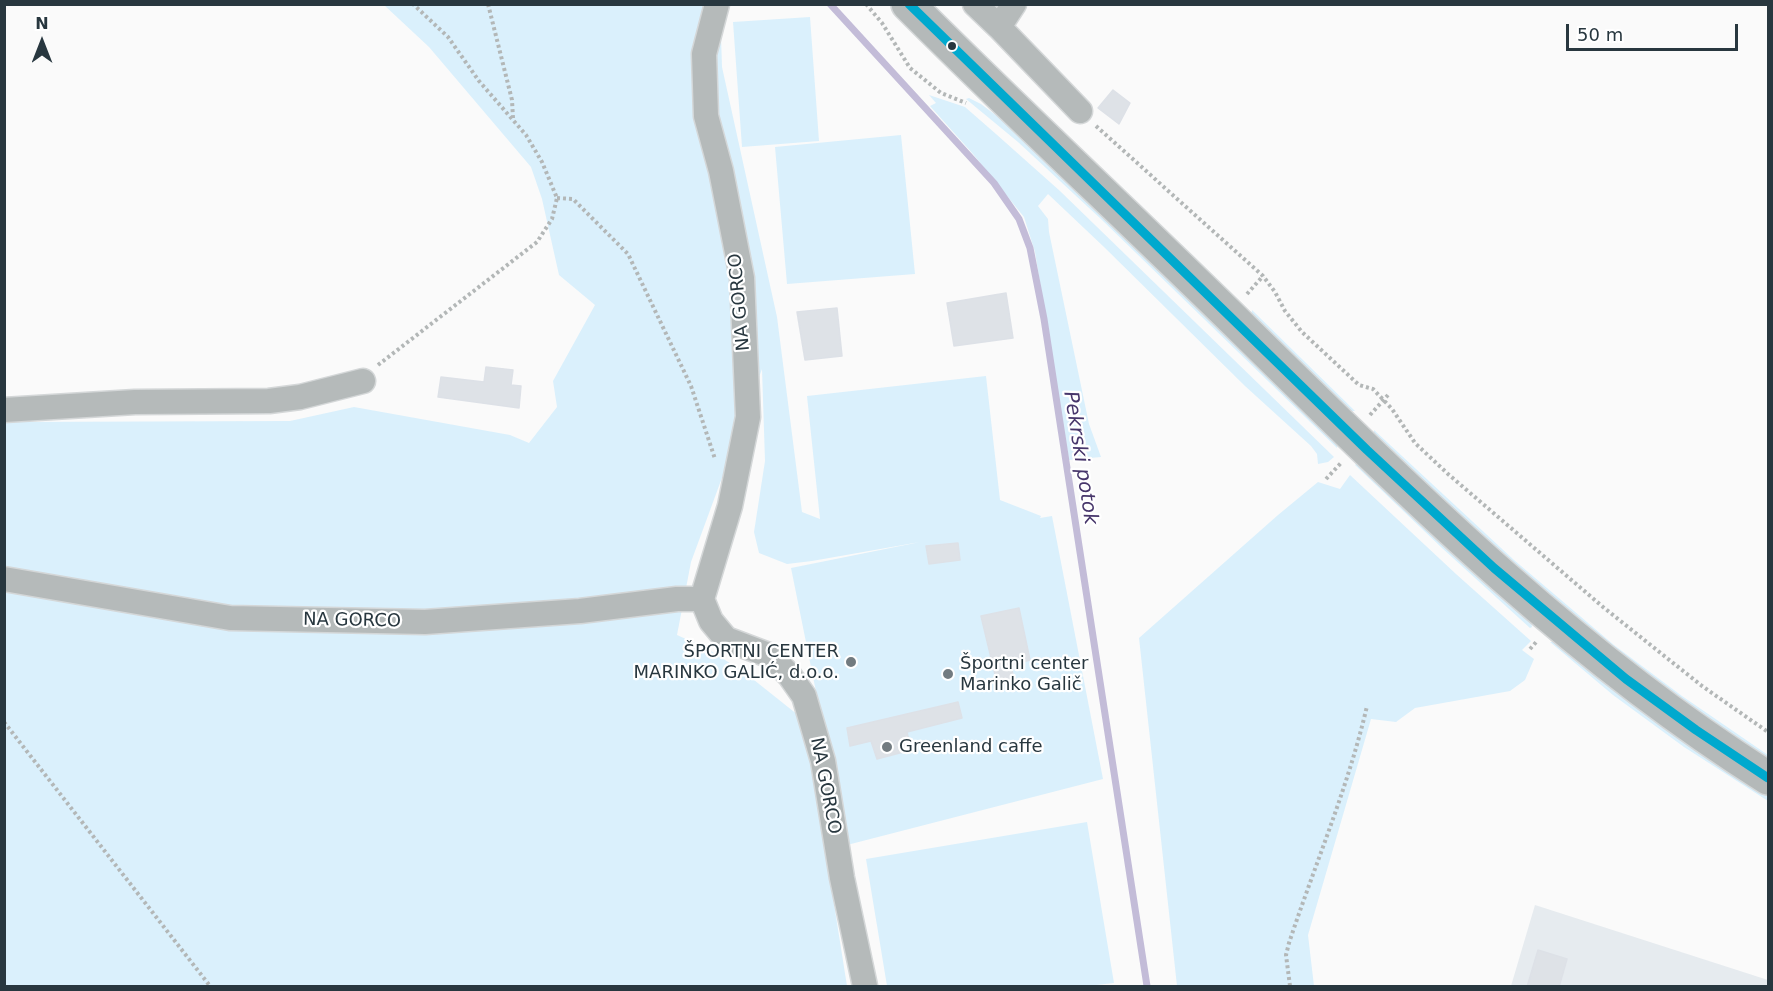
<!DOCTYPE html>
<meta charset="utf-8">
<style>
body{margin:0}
#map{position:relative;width:1773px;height:991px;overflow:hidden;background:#fafafa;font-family:"DejaVu Sans",sans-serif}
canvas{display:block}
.frame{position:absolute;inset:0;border:6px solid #28373f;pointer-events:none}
.north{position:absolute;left:12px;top:12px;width:60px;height:60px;-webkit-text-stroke:4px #fff;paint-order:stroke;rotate:0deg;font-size:16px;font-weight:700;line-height:24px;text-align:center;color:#28373f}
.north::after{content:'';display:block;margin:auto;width:21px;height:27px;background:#28373f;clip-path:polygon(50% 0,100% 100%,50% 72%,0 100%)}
.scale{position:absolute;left:1566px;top:24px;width:172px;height:27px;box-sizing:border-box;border:3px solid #28373f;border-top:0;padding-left:8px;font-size:18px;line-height:21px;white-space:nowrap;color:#28373f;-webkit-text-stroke:4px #fff;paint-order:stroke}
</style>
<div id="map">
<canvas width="1773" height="991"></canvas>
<div class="frame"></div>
<div class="north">N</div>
<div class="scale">50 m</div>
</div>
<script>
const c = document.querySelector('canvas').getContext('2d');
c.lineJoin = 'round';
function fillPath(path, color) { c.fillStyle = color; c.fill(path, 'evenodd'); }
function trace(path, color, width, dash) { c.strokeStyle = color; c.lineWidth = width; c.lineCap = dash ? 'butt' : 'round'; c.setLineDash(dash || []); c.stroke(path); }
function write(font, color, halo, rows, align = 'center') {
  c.font = font + ' "DejaVu Sans",sans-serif'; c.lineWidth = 4.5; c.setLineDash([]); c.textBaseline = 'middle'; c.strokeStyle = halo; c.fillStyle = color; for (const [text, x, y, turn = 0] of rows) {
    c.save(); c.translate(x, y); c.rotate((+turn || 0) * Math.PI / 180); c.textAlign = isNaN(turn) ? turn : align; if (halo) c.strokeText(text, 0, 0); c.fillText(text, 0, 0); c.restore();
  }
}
const built = new Path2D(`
 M1535,905L1768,980V986H1511Z`);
const green = new Path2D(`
 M384,5H720L722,67L777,317L802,512L820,519L807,396L986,376L1000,500L1041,516L1040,518L1052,516L1103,779L847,845L791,568L920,542L812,561L787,564L759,553L754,532L765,461L762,369L691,562L677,635L706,648L744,672L798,715L810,752L847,986H5L4,422L290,421L354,407L510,435L529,443L557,407L553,381L595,305L559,275L542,199L531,167L429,47Z
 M810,17L819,141L742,147L733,22Z
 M929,95L965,107L996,134L1060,191L1334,457L1328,462L1318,464L1317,454L1311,446L1245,386L1104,247L1048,194L1038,206L1048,219L1049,232L1089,424L1101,457L1069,460L1035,252L1024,217L973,154L930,106L936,103Z
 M969,98L981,104L1010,126L1338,442L1337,448L1102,220L1018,142L966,99Z
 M901,135L915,274L787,284L775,147Z
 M1252,310L1355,411H1347L1251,317Z
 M1374,430L1514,560L1614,645L1682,696L1768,755V763L1678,702L1509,566L1374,435Z
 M1356,464H1359L1531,621L1532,627L1530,628L1442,548L1355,465Z
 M1350,475L1456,574L1531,641L1522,650L1534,659L1525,680L1510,691L1415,708L1396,722L1371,719L1308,935L1314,986H1177L1139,638L1278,515L1318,482L1340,489Z
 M1550,642H1556L1768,793V801L1684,747L1613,695Z
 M1087,822L1114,983L1088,986H887L866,859Z`);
const stream = new Path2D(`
 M830,4L994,183L1019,219L1030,248L1044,319L1147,986`);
const building = new Path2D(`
 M1113,90L1130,103L1119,124L1098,108Z
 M1006,293L1013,338L954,346L947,303Z
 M837,308L842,356L805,360L797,312Z
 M486,367L513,370L511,385L521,386L519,408L438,397L441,377L484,382Z
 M958,543L960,560L929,564L926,546Z
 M1019,608L1030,660L1011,665L1014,680L997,683L981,616Z
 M958,702L962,718L907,732L911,750L877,759L871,741L850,746L847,728Z
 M1538,950L1567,959L1559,987H1527Z`);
const path = new Path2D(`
 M488,4L512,100L513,118
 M866,4L882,23L910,68L941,93L966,103
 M1096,126L1263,276L1275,292L1285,311L1302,332L1359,385L1373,389L1392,409L1415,443L1448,474L1603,607L1702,686L1768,732
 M557,198L573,199L628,254L691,386L715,459
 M1247,294L1263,276
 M378,365L537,242L552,219L557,198L542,162L526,135L479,81L448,37L413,4
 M1370,415L1388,395
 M1326,479L1341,463
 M1530,649L1538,640
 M4,722L210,986
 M1290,986L1286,955L1289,943C1315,864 1348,788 1367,706`);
const street = new Path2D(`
 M717,4L704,54L706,116L721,171L742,278L748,417L730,506L702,599L711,621L726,639L771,656L790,676L804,696L823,761L842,878L865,986
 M975,4L999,27L1080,111
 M999,27L1014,4
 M4,410L135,402L269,401L300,397L363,381
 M4,579L230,618L425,622L580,611L677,599H702`);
const secondary = new Path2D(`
 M908,4C1018,114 1132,220 1243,329C1408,491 1572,655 1768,778`);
const bus1 = new Path2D(`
 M909,4L1367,450L1494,568L1626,679L1696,730L1768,778`);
const markers = [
 [952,46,5,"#28373f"],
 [851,662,6,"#727b80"],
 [948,674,6,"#727b80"],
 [887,747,6,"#727b80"]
];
const streetNames = [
 ["NA GORCO",740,302,-95],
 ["NA GORCO",352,621,1],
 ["NA GORCO",825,786,79]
];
const poiNames = [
 ["ŠPORTNI CENTER",839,652,"right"],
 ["MARINKO GALIĆ, d.o.o.",839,673,"right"],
 ["Športni center",960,664],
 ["Marinko Galič",960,685],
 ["Greenland caffe",899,747]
];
const waterNames = [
 ["Pekrski potok",1080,458,81]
];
fillPath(built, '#e6ebef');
fillPath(green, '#daf0fc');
trace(stream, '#c3bcd8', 7);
fillPath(building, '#dee2e7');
trace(building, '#dde1e7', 1.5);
trace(street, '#d4d7d8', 27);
trace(secondary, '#d4d7d8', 36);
trace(path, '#b3b7b7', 4, [3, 3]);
trace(street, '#b5baba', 24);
trace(secondary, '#b4b9b9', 33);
trace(bus1, '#00a9ce', 9);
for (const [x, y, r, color] of markers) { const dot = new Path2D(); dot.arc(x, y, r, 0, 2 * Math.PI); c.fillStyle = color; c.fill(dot); trace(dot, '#fff', 2); }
write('18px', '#28373f', '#fff', streetNames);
write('18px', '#28373f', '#fff', poiNames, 'left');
write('italic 20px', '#47366b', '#fff', waterNames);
</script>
